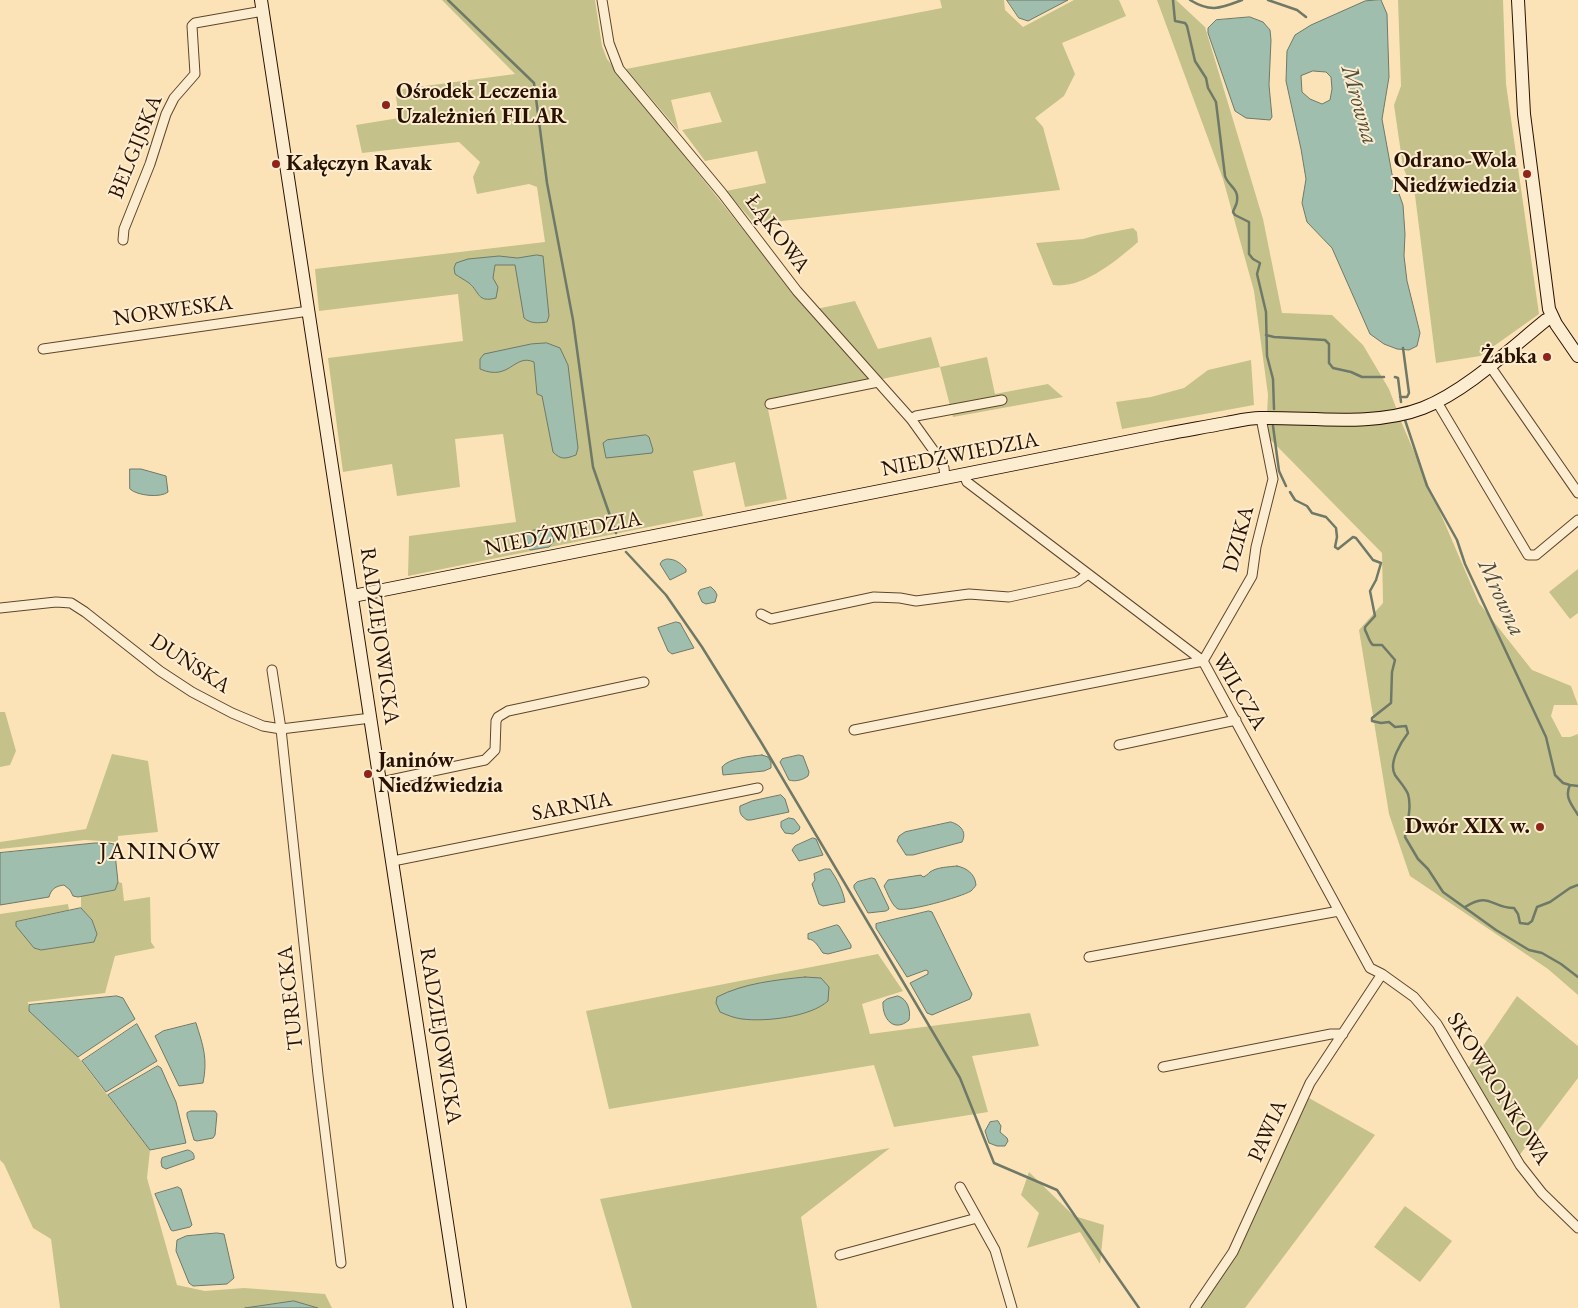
<!DOCTYPE html>
<meta charset="utf-8">
<style>
body{margin:0}
canvas{display:block;background:#fce3b7}
</style>
<canvas width="1578" height="1308"></canvas>
<script>
const c = document.querySelector('canvas').getContext('2d');
c.lineJoin = 'round';
function fillPath(path, color) { c.fillStyle = color; c.fill(path, 'evenodd'); }
function trace(path, color, width, dash) { c.strokeStyle = color; c.lineWidth = width; c.lineCap = dash ? 'butt' : 'round'; c.setLineDash(dash || []); c.stroke(path); }
function write(font, color, halo, rows, align = 'center') {
  c.font = font + ' "EB Garamond",serif'; c.lineWidth = 4; c.setLineDash([]); c.textBaseline = 'middle'; c.strokeStyle = halo; c.fillStyle = color; for (const [text, x, y, turn = 0] of rows) {
    c.save(); c.translate(x, y); c.rotate((+turn || 0) * Math.PI / 180); c.textAlign = isNaN(turn) ? turn : align; if (halo) c.strokeText(text, 0, 0); c.fillText(text, 0, 0); c.restore();
  }
}
const green = new Path2D(`
 M442,0H595L602,46L607,59L792,291L870,379L766,400L787,499L745,507L735,462L693,471L703,516L408,576L409,536L516,522L503,434L455,439L460,487L397,496L392,464L343,472L328,358L463,341L458,294L319,311L315,269L545,242L537,187L529,184L477,194L473,177L480,162L459,142L362,153L356,125L399,118L395,90L515,74Z
 M940,0H1004L1005,10L1023,27L1074,0H1119L1126,16L1062,43L1075,74L1064,96L1035,118L1043,127L1060,190L755,224L726,191L766,183L757,151L705,161L682,130L722,122L710,92L671,100L679,131L626,69L942,8Z
 M1157,0H1176L1205,27L1263,219L1282,313L1332,315L1363,345L1389,389L1403,426L1479,603L1532,670L1571,686L1578,705H1554L1551,716L1562,737H1570L1578,734V995L1548,969L1410,876L1389,814L1359,630L1383,603L1382,553L1266,435L1268,395L1254,291L1223,179Z
 M1398,0H1503L1506,84L1539,314L1480,356L1436,363L1415,195L1403,167L1394,105L1401,86Z
 M1133,228L1137,232L1138,242C1116,261 1083,289 1053,285L1036,243L1083,239L1097,235Z
 M855,301L878,349L931,337L940,367L987,357L995,394L1048,384L1063,397L953,417L940,367L882,379L816,309Z
 M1251,360L1254,405L1122,429L1116,402L1151,397L1184,388L1208,370Z
 M1578,569V613L1570,619L1549,592Z
 M0,712H5L16,751L10,765L0,767Z
 M112,754L148,761L158,832L118,836V842L85,840L0,849V842L86,829Z
 M118,882L122,883L124,901L150,897L151,942L155,948L115,956L105,993L28,1002L29,1011L78,1057L150,1150L147,1178L177,1285L205,1291L244,1288L325,1294L332,1308H60L51,1239L33,1228L4,1164L0,1160V914L68,904L69,910L17,922V926L34,948L41,950L94,942L97,934L92,920L81,908V896L115,890Z
 M878,954L903,991L862,1004L870,1034L1030,1013L1039,1046L972,1056L988,1112L894,1127L874,1065L609,1109L586,1011Z
 M1517,996L1578,1046V1078L1515,1161L1466,1071Z
 M1309,1098L1375,1135L1245,1308H1200L1236,1253Z
 M890,1148L801,1217L817,1308H632L600,1199Z
 M1029,1172L1074,1216L1104,1225L1100,1264L1080,1232L1027,1248L1039,1213L1021,1195Z
 M1405,1206L1452,1241L1420,1282L1374,1247Z`);
const water = new Path2D(`
 M1007,0H1068L1028,21L1019,18Z
 M1381,0L1387,14L1389,77L1382,119L1392,174L1403,205L1405,234L1404,256L1407,281L1420,333L1417,346L1409,350L1397,349L1384,344L1370,334L1332,248L1307,222L1302,203L1306,179L1301,149L1286,81L1287,51L1295,35L1311,25L1365,1ZM1313,71L1326,72L1331,77L1332,89L1330,100L1322,104L1310,99L1302,92L1301,76Z
 M1250,17L1263,22L1270,30L1271,40L1269,85L1272,117L1270,120L1246,118L1235,111L1208,33V28L1216,20Z
 M537,255L543,256L549,316L547,322C538,323 531,324 524,318L515,265H495L493,278L498,287L496,298C477,303 480,292 469,283C465,280 459,277 455,274L454,268L456,263L468,259L499,256L517,258Z
 M547,343L560,348L568,365L578,448L576,455C565,459 561,460 553,452L542,396L537,394L534,362C514,353 510,382 480,369V359L484,354L531,344Z
 M646,435L649,437L653,450L652,453L606,458L603,443L607,440Z
 M130,469H141L166,476L168,492C161,498 137,496 130,489Z
 M538,529H550L554,541L549,547L530,550L525,533Z
 M667,559C676,559 680,563 686,569V572L670,580L660,564L662,561Z
 M711,587L715,591L717,595L715,602L706,604L702,602L698,593L700,590Z
 M676,622L680,623L694,648L672,654L668,651L658,628Z
 M762,755L768,757L771,762V768L764,771L723,775L722,767C729,758 751,756 762,755Z
 M799,755L803,756L809,772L808,776C803,780 795,782 789,780L780,762L782,759Z
 M781,795L785,799L789,812L751,820H747C741,816 739,813 740,806L752,801Z
 M789,818L794,819L800,827L799,830L793,834L785,833L781,827V822Z
 M951,822C961,825 967,832 962,842L913,855H906L897,841L899,836L905,832Z
 M813,838L816,839L823,855L799,861L792,850L795,846Z
 M95,843H109L114,844L118,882L115,890L78,897L73,896L70,890L64,885C56,886 51,889 49,897L0,905V853Z
 M957,866C967,868 975,874 976,885C975,887 972,890 971,891C961,897 908,912 898,909C892,906 887,892 884,886L888,880L921,875L923,877C926,876 928,874 930,872C937,867 949,867 957,866Z
 M825,869H830C837,879 843,890 845,902L823,906L819,904L812,884L815,880L814,874Z
 M872,878L875,879L888,906L889,909L886,911L868,913L854,888V885L857,882Z
 M81,908L92,920L97,934L94,942L41,950L34,948L16,926V922Z
 M929,911L932,912L972,994L970,999L932,1015L927,1013L910,983L928,974V971L926,970L907,977L876,928V924Z
 M837,925L839,926L851,945V948L828,954L823,953C819,948 815,939 808,939V934Z
 M805,977L821,978L829,987L828,1001C810,1017 766,1022 742,1019C734,1018 727,1015 720,1012L716,1003L717,997C744,983 776,980 805,977Z
 M117,996L123,998L135,1019L78,1057L29,1011V1005Z
 M898,996C908,999 911,1011 909,1020C894,1033 882,1019 883,1002L887,999Z
 M196,1023C203,1045 208,1059 203,1083L179,1086L155,1036L163,1031Z
 M137,1024L157,1061L106,1092L82,1061Z
 M158,1066L161,1068L176,1102L186,1143L150,1150L108,1095Z
 M191,1111H215L217,1114L215,1135L213,1138L197,1141L194,1140L187,1116V1113Z
 M998,1121L1001,1126L1000,1132L1007,1138L1008,1141L1005,1146H997L989,1143L985,1131L990,1122Z
 M188,1150C192,1151 195,1154 194,1159L166,1169L162,1167L161,1162L162,1158Z
 M178,1187L181,1189L192,1225L190,1227L173,1231L171,1230L155,1194Z
 M217,1233L224,1234L234,1278L227,1284L193,1286L189,1283L176,1251L177,1240L186,1236Z
 M294,1301L318,1308H245Z`);
const stream = new Path2D(`
 M448,0L534,83L547,183L573,320L593,467L616,533
 M1173,0L1175,21L1185,23L1187,26L1195,61L1206,78L1208,88L1216,102L1225,176C1228,186 1239,188 1237,201C1237,205 1234,208 1233,212L1235,215L1249,222V254L1253,259L1260,263L1257,274L1266,312L1267,356L1273,379L1274,409
 M1190,0C1211,13 1221,8 1242,0
 M1268,0L1297,10L1306,17
 M1266,335L1274,337L1325,340L1329,344V363L1333,368L1351,372L1362,377H1384
 M1395,377L1398,378L1401,402
 M1400,397H1407L1409,393L1403,348
 M1405,420L1427,486L1457,540L1465,564L1546,737L1555,775L1563,783L1570,785L1578,786
 M1273,426L1279,471L1286,486
 M1290,492L1295,500L1307,506L1312,513L1326,517L1336,528L1337,537L1335,547L1338,549L1353,537L1356,538L1373,560L1381,563L1376,580L1370,591L1375,616L1365,627V630C1368,635 1369,642 1373,645H1382L1395,660L1392,672L1391,703L1372,718V721L1381,723L1389,722L1395,727L1406,726L1408,733C1401,742 1388,763 1395,775C1399,781 1405,787 1408,794C1412,807 1407,824 1405,837L1418,859L1428,869L1443,892L1496,930L1529,950L1542,953L1561,964L1578,977
 M626,552L666,595L702,647L761,742L960,1078L994,1163L1057,1190L1139,1308
 M1570,785C1564,797 1572,805 1578,815
 M1465,907C1490,891 1491,908 1514,908L1518,914L1520,923L1528,924L1532,921L1537,907L1550,902L1570,888L1578,885`);
const street = new Path2D(`
 M602,0L609,43L619,69L722,193L797,291L911,419L939,458L944,468L945,478
 M123,240L124,229L150,164L166,114L174,98L195,74L192,26L195,23L263,11
 M43,349L309,311
 M1490,366L1578,493
 M1437,402L1528,555H1536L1578,520
 M770,404L878,382
 M911,419L916,416L1002,400
 M964,475L967,482L1203,661L1370,968L1382,974L1414,997L1437,1024L1520,1165L1542,1193L1578,1228
 M0,608L56,602L71,603L85,612L160,671L192,692L232,713L263,726L281,729L371,718
 M761,614L771,619L874,597L900,598L916,601L969,594L1009,597L1077,582L1088,574
 M272,670L281,729L318,1075L341,1263
 M854,730L1203,661L1252,576L1256,547L1273,479L1261,418
 M1119,745L1236,720
 M381,782L485,760L495,750L496,721L498,717L508,711L644,682
 M393,861L758,788
 M1089,957L1339,911
 M1163,1067L1331,1034H1343
 M960,1187L995,1250L1012,1308
 M840,1255L977,1218
 M1195,1308L1233,1252L1310,1083L1382,974`);
const secondary = new Path2D(`
 M261,0L460,1308
 M1518,0L1524,114L1549,309L1556,324L1578,356
 M353,596L1166,434C1186,430 1206,427 1226,423C1237,421 1249,418 1260,418C1311,417 1374,427 1423,408C1466,391 1510,349 1546,320L1552,317`);
const markers = [
 [386,105,5,"#8f2418"],
 [276,164,5,"#8f2418"],
 [1527,174,5,"#8f2418"],
 [1547,357,5,"#8f2418"],
 [368,774,5,"#8f2418"],
 [1540,827,5,"#8f2418"]
];
const poiNames = [
 ["Ośrodek Leczenia",396,92],
 ["Uzależnień FILAR",396,117],
 ["Odrano-Wola",1517,161,"right"],
 ["Niedźwiedzia",1517,186,"right"],
 ["Kałęczyn Ravak",286,164],
 ["Żabka",1537,357,"right"],
 ["Janinów",378,761],
 ["Niedźwiedzia",378,786],
 ["Dwór XIX w.",1530,827,"right"]
];
const streetNames = [
 ["BELGIJSKA",136,147,-68],
 ["ŁĄKOWA",777,234,53],
 ["NORWESKA",173,311,-8],
 ["NIEDŹWIEDZIA",960,455,-11],
 ["NIEDŹWIEDZIA",563,534,-11],
 ["DZIKA",1239,539,-75],
 ["RADZIEJOWICKA",379,636,82],
 ["DUŃSKA",190,664,33],
 ["WILCZA",1239,692,59],
 ["SARNIA",572,807,-11],
 ["TURECKA",291,998,-96],
 ["RADZIEJOWICKA",440,1036,81],
 ["SKOWRONKOWA",1498,1089,58],
 ["PAWIA",1268,1131,-66]
];
const waterNames = [
 ["Mrowna",1359,105,74],
 ["Mrowna",1501,598,65]
];
const quarterNames = [
 ["JANINÓW",160,852]
];
fillPath(green, '#c4c28a');
fillPath(water, '#9fbead');
trace(water, '#6f7968', 1);
trace(stream, '#6f7968', 2.5);
trace(street, '#5d462e', 11);
trace(secondary, '#281100', 14);
trace(street, '#fdedd0', 9);
trace(secondary, '#fdedd0', 12);
for (const [x, y, r, color] of markers) { const dot = new Path2D(); dot.arc(x, y, r, 0, 2 * Math.PI); c.fillStyle = color; c.fill(dot); trace(dot, '#fdedd0', 2); }
write('bold 22px', '#281100', '#fdedd0', poiNames, 'left');
write('22px', '#281100', '#fdedd0', streetNames);
write('italic 24px', '#524e3d', '#fdedd0', waterNames);
c.letterSpacing = '1px';
write('25px', '#281100', '#fdedd0', quarterNames);
c.letterSpacing = '0px';
</script>
